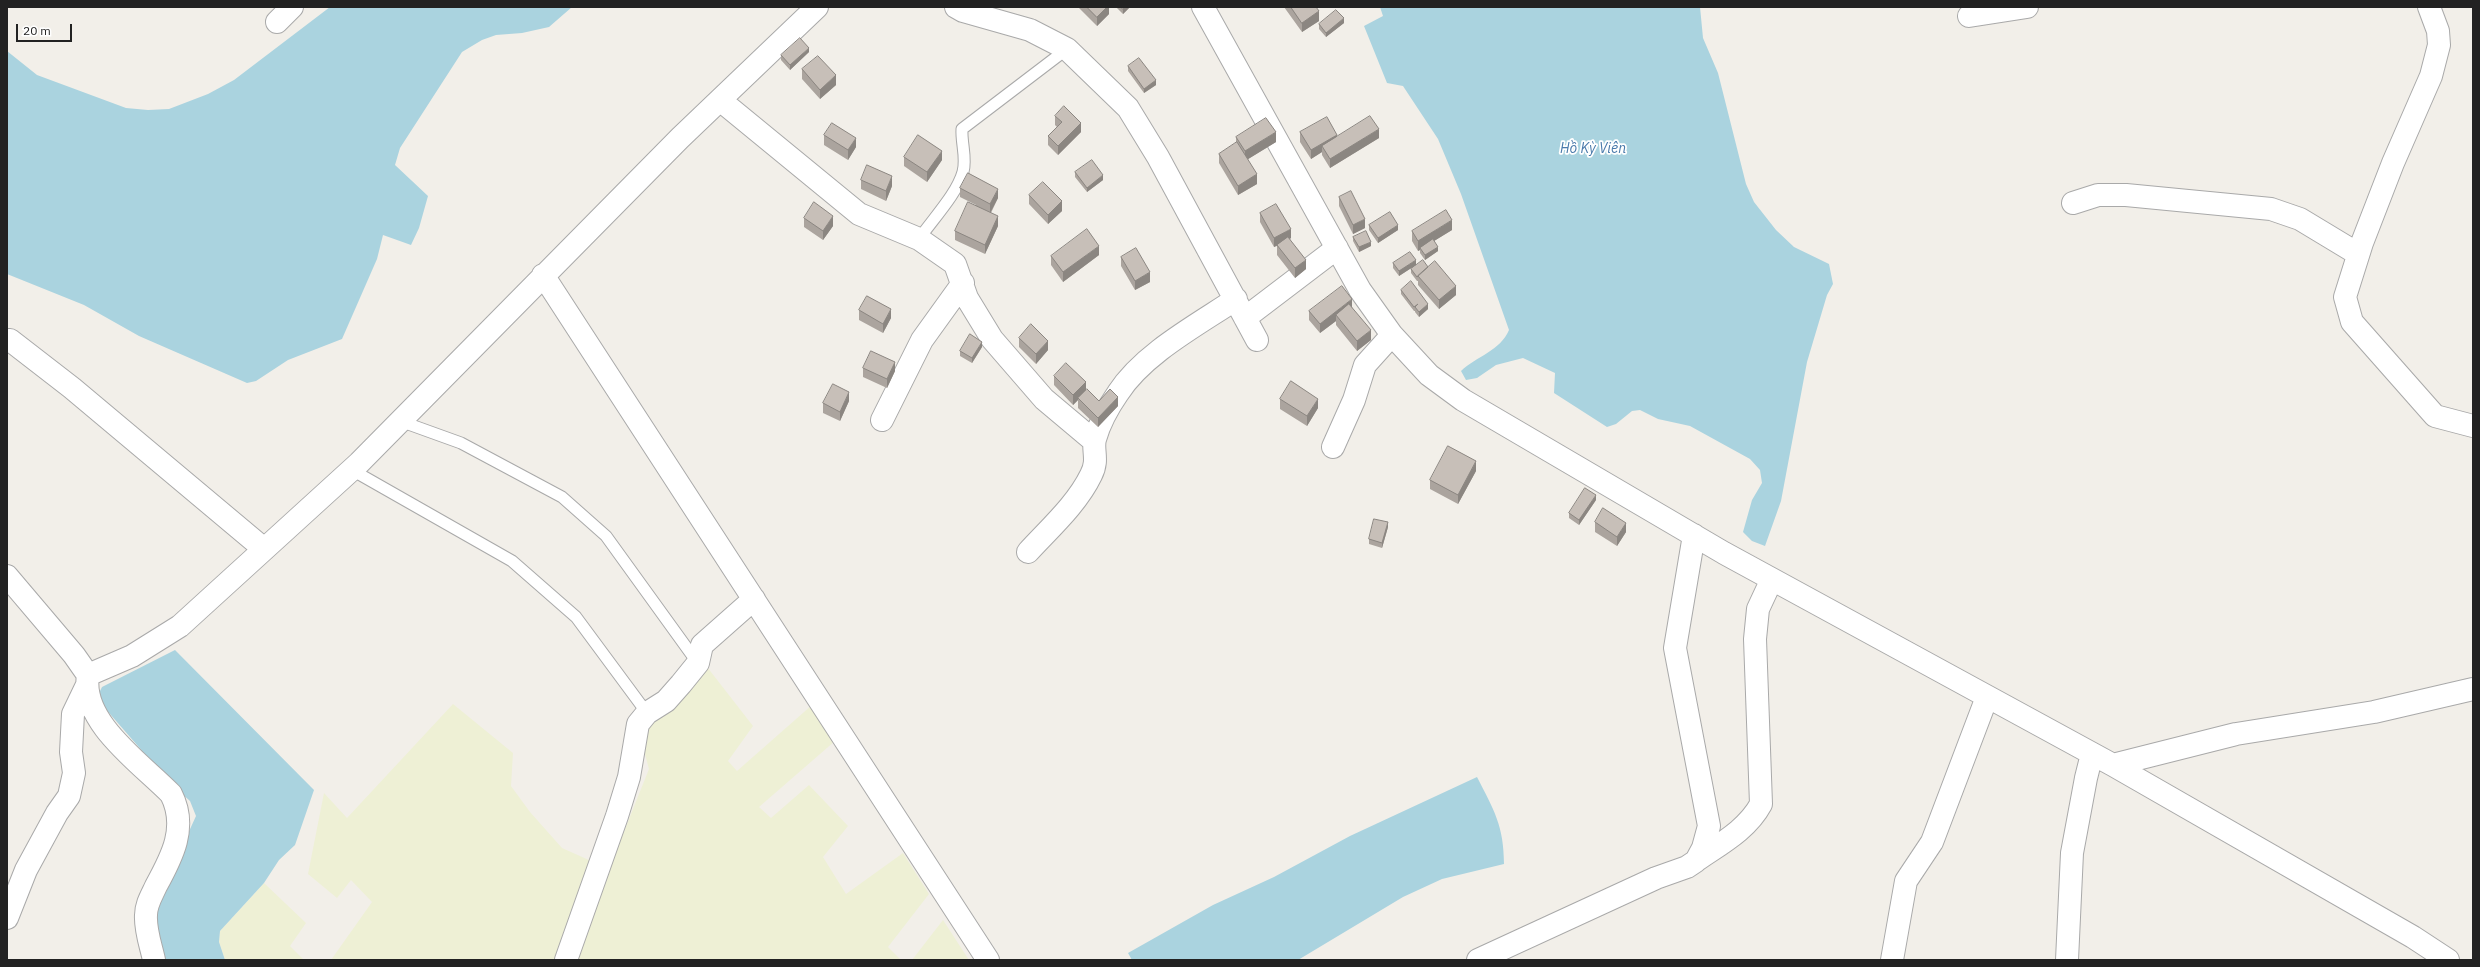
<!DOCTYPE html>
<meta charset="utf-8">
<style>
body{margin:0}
#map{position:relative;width:2480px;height:967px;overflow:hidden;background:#f2efe9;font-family:"IBM Plex Sans",sans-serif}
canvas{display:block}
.frame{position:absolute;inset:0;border:8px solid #222;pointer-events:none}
.scale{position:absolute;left:16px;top:24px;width:56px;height:18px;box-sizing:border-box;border:2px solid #222;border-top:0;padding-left:5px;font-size:12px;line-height:14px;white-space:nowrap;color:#222;-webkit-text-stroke:3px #fff;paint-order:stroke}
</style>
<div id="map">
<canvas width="2480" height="967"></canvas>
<div class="frame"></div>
<div class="scale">20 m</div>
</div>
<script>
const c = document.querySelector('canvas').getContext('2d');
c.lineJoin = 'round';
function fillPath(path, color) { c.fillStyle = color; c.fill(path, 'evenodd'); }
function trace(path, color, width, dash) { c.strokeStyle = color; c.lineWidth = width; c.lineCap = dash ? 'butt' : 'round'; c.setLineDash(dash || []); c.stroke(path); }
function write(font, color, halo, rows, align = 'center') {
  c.font = font + ' "IBM Plex Sans",sans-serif'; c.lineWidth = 3.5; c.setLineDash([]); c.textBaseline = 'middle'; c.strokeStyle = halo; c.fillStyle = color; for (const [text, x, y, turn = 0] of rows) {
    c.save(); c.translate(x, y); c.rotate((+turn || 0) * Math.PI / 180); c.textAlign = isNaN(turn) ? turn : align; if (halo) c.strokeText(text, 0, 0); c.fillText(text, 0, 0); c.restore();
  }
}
const farmland = new Path2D(`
 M704,663L753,726L728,761L737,771L812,705L835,741L759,807L771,818L809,785L848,826L823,857L846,894L903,853L929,894L888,947L901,960H331L372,902L351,880L337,898L308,874L324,793L347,818L453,704L513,753L511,786L530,812L562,848L609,869L649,769L640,736L673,703Z
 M264,883L306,923L290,946L304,960H225L219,942L220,931Z
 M943,920L969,960H912Z`);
const water = new Path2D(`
 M330,7H572L549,27L522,33L496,35L482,40L462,52L400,148L395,165L428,196L419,228L411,245L383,235L377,259L342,339L288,360L256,381L247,383L139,336L84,305L7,274V51L37,75L126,108L148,110L169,109L208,94L234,80Z
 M1380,7H1700L1703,38L1718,73L1746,184L1754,202L1776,230L1794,247L1829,264L1833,284L1827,295L1807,362L1781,501L1765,546L1752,541L1743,532L1752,500L1762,483L1760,470L1750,459L1690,426L1658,419L1640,410L1632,411L1616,424L1607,427L1554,393L1555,373L1523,358L1496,365L1477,378L1466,380L1461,371C1477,356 1500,351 1509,330L1461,194L1438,139L1403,86L1387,83L1364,26L1383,16Z
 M175,650L314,790L295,845L279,860L264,883L220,931L219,942L225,960H163L154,934L160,895L196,816L190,801L171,784L103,706L99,693L102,687Z
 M1477,777C1494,810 1504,826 1504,864L1442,879L1403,897L1298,960H1132L1128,953L1213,905L1274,877L1350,836Z`);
const lane = new Path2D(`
 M919,239C932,220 957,194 963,172C967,158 961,143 962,129L1067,49
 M400,421L461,443L562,497L606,536L697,662
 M352,470L512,561L576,617L647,713`);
const street = new Path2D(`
 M956,7L963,11L1030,30L1067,49L1128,108L1158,157L1257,340
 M1203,7L1360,290L1392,335L1429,375L1463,400L1724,553L2113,765L2413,937L2448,960
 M2429,7L2438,31L2439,45L2431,76L2393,163L2362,243L2345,297L2352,322L2435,416L2473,426
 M1969,16L2027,7
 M277,22L292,7
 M720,100L859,214L919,239L955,264L967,298L992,339L1044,399L1094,441
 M2073,203L2098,195H2126L2271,209L2300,219L2358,254
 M543,275L988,960
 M1245,318L1337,248
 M10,340L72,388L264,549
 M882,420L922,340L963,283
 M1333,447L1354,400L1365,365L1392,335
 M1028,552C1050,528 1077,504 1091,475C1099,460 1092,450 1095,439C1099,425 1109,406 1118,393C1143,354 1197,325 1236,299
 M7,576L74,655L88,675C80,722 142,764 171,794C188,827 172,857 156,886C152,895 146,904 146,915C145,930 151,946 154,960
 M88,675L132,656L180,626L359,463L680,138L817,7
 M2113,765L2236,734L2374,712L2473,689
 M1697,860C1720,844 1747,830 1761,804L1755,639L1758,609L1772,579
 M7,918L26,870L57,813L69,796L74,773L71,752L73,714L86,687
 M566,960L617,816L629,777L638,724L647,713L666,701L681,684L698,663L702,645L754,599
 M1478,960L1656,878L1687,867L1696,861L1703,848L1709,826L1675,648L1694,535
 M1892,960L1906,881L1932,842L1987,697
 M2067,960L2072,853L2086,778L2092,754`);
const wall = new Path2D(`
 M1078,7H1109V14L1097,26Z
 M1116,7H1130L1123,14Z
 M1284,7H1316L1319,21L1302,32Z
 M1344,23L1326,37L1319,29V24Z
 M809,52L790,70L781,60V55Z
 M1128,66L1156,85L1144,93L1128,71Z
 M802,69L836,85L820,99L802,79Z
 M1055,116L1081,132L1058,155L1048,145V136L1057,127L1055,125Z
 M1300,132L1337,137L1379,138L1330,168L1322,155V152L1311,159L1300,142Z
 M824,135L856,147L848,160L824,145Z
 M1236,137L1276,142L1248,159L1257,184L1238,195L1219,163V154L1236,143Z
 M904,157L942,160L927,182L904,166Z
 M1075,172L1103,180L1087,192L1075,177Z
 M861,180L892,186L886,201L861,189Z
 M960,188L998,198L991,213L998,226L985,254L955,240V231L976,205L960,197Z
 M1029,195L1062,211L1048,224L1029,204Z
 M1339,197L1365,228L1353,234L1339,206Z
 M1260,213L1291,238L1290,239L1306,269L1295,278L1277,255V246L1274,247L1260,222Z
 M804,218L833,226L823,240L804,227Z
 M1369,225L1398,230L1378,243L1369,230Z
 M1452,230L1434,241L1438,251L1425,260L1420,253V250L1418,251L1412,241V231Z
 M1353,237L1371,246L1359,252L1353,241Z
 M1099,255L1063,282L1051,265V256Z
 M1121,257L1150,282L1135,290L1121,266Z
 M1393,263L1416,265L1399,276L1393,268Z
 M1428,267L1456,295L1439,309L1418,285V281H1417L1411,273V269Z
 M1401,290L1428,309L1419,317L1415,312V311H1414L1401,294Z
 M1352,307L1371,340L1357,351L1336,325V321L1320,333L1309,320V311Z
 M859,310L891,318L883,333L859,320Z
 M1019,338L1048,350L1036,364L1019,347Z
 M982,347L972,363L960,356V351Z
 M863,368L895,371L887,388L863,377Z
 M1054,376L1086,390L1099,401L1118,406L1098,427L1078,408V400L1073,405L1054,385Z
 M1280,399L1318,408L1307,426L1280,409Z
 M849,401L840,421L823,413V403Z
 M1476,471L1458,504L1430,489V480Z
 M1596,500L1579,525L1569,518V513Z
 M1595,522L1626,532L1617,546L1595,532Z
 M1388,527L1382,548L1369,544V539Z`);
const shadedWall = new Path2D(`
 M1107,7H1109V14L1097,26V17Z
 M1125,7H1130L1123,14V9Z
 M1319,11V21L1302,32V23Z
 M1344,18V23L1326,37V33Z
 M809,48V52L790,70V65Z
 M836,75V85L820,99V90Z
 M1156,80V85L1144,93V89Z
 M1081,123V132L1058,155V146Z
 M1379,129V138L1330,168V159Z
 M1276,132V142L1245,161V151Z
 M1337,135V144L1322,146V152L1311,159V150Z
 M856,138V147L848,160V150Z
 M942,151V160L927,182V172Z
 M1257,174V184L1238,195V186Z
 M1103,175V180L1087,192V188Z
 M892,176V186L886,201V191Z
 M998,189V198L990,213V204Z
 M1062,201V211L1048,224V215Z
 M833,216V226L823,240V231Z
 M998,216V226L985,254V245Z
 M1365,219V228L1353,234V225Z
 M1452,220V230L1421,249L1420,248V250L1418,251V241Z
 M1398,225V230L1378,243V238Z
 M1291,229V238L1274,247V238Z
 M1371,242V246L1359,252V247Z
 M1099,246V255L1063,282V272Z
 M1438,247V251L1425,260V255Z
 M1306,260V269L1295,278V268Z
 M1416,260V265L1399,276V271Z
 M1150,272V282L1135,290V281Z
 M1456,286V295L1439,309V300Z
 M1352,299V309L1336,315V321L1320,333V324Z
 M1428,304V309L1419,317V312Z
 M891,309V318L883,333V324Z
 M1371,330V340L1357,351V341Z
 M1048,341V350L1036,364V354Z
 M982,342V347L972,363V358Z
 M895,362V371L887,388V379Z
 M1086,382V391L1078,398V400L1073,405V395Z
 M849,392V401L840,421V412Z
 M1118,397V406L1098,427V418Z
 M1318,399V408L1307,426V416Z
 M1476,461V471L1458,504V495Z
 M1596,495V500L1579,525V520Z
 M1388,522V527L1382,548V543Z
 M1626,523V532L1617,546V537Z`);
const building = new Path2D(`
 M1087,7H1107L1097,17Z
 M1121,7H1125L1123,9Z
 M1291,7H1316L1319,11L1302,23Z
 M1336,10L1344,18L1326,33L1319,24Z
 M800,38L809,48L790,65L781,55Z
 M818,56L836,75L820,90L802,69Z
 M1139,58L1156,80L1144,89L1128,66Z
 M1064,106L1081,123L1058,146L1048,136L1062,122L1055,116Z
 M1370,116L1379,129L1330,159L1322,146Z
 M1327,117L1337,135L1311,150L1300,132Z
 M1266,118L1276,132L1245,151L1236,137Z
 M832,123L856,138L848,150L824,135Z
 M918,135L942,151L927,172L904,157Z
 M1237,142L1257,174L1238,186L1219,154Z
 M1092,160L1103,175L1087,188L1075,172Z
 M867,165L892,176L886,191L861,180Z
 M968,173L998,189L990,204L960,188Z
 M1043,182L1062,201L1048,215L1029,195Z
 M1351,191L1365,219L1353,225L1339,197Z
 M814,202L833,216L823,231L804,218Z
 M968,202L998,216L985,245L955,231Z
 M1276,204L1291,229L1274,238L1260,213Z
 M1446,210L1452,220L1418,241L1412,231Z
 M1390,212L1398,225L1378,238L1369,225Z
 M1087,229L1099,246L1063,272L1051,256Z
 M1366,231L1371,242L1359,247L1353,237Z
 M1288,237L1306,260L1295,268L1277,245Z
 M1433,239L1438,247L1425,255L1420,248Z
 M1136,248L1150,272L1135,281L1121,257Z
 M1410,252L1416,260L1399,271L1393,263Z
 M1423,260L1428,267L1417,277L1411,269Z
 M1435,261L1456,286L1439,300L1418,276Z
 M1411,281L1428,304L1419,312L1415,307L1418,304L1414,307L1401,290Z
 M1342,286L1352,299L1320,324L1309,311Z
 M867,296L891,309L883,324L859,310Z
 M1349,304L1371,330L1357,341L1336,315Z
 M1031,324L1048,341L1036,354L1019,338Z
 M970,334L982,342L972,358L960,351Z
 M871,351L895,362L887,379L863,368Z
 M1066,363L1086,382L1073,395L1054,376Z
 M1291,381L1318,399L1307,416L1280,399Z
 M833,384L849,392L840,412L823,403Z
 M1087,389L1099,401L1110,389L1118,397L1098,418L1078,398Z
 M1448,446L1476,461L1458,495L1430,480Z
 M1585,488L1596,495L1579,520L1569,513Z
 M1603,508L1626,523L1617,537L1595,522Z
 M1374,519L1388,522L1382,543L1369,539Z`);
const waterNames = [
 ["Hồ Kỳ Viên",1593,149]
];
fillPath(farmland, '#eef0d5');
fillPath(water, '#aad3df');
trace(lane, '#a9a9a9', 13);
trace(street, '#a9a9a9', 24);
trace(lane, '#fff', 11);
trace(street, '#fff', 22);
fillPath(wall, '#aba49e');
fillPath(shadedWall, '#8b8681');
fillPath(building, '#c7bfb8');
trace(building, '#8b8681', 1);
write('italic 14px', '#4a7aab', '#fff', waterNames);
</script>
